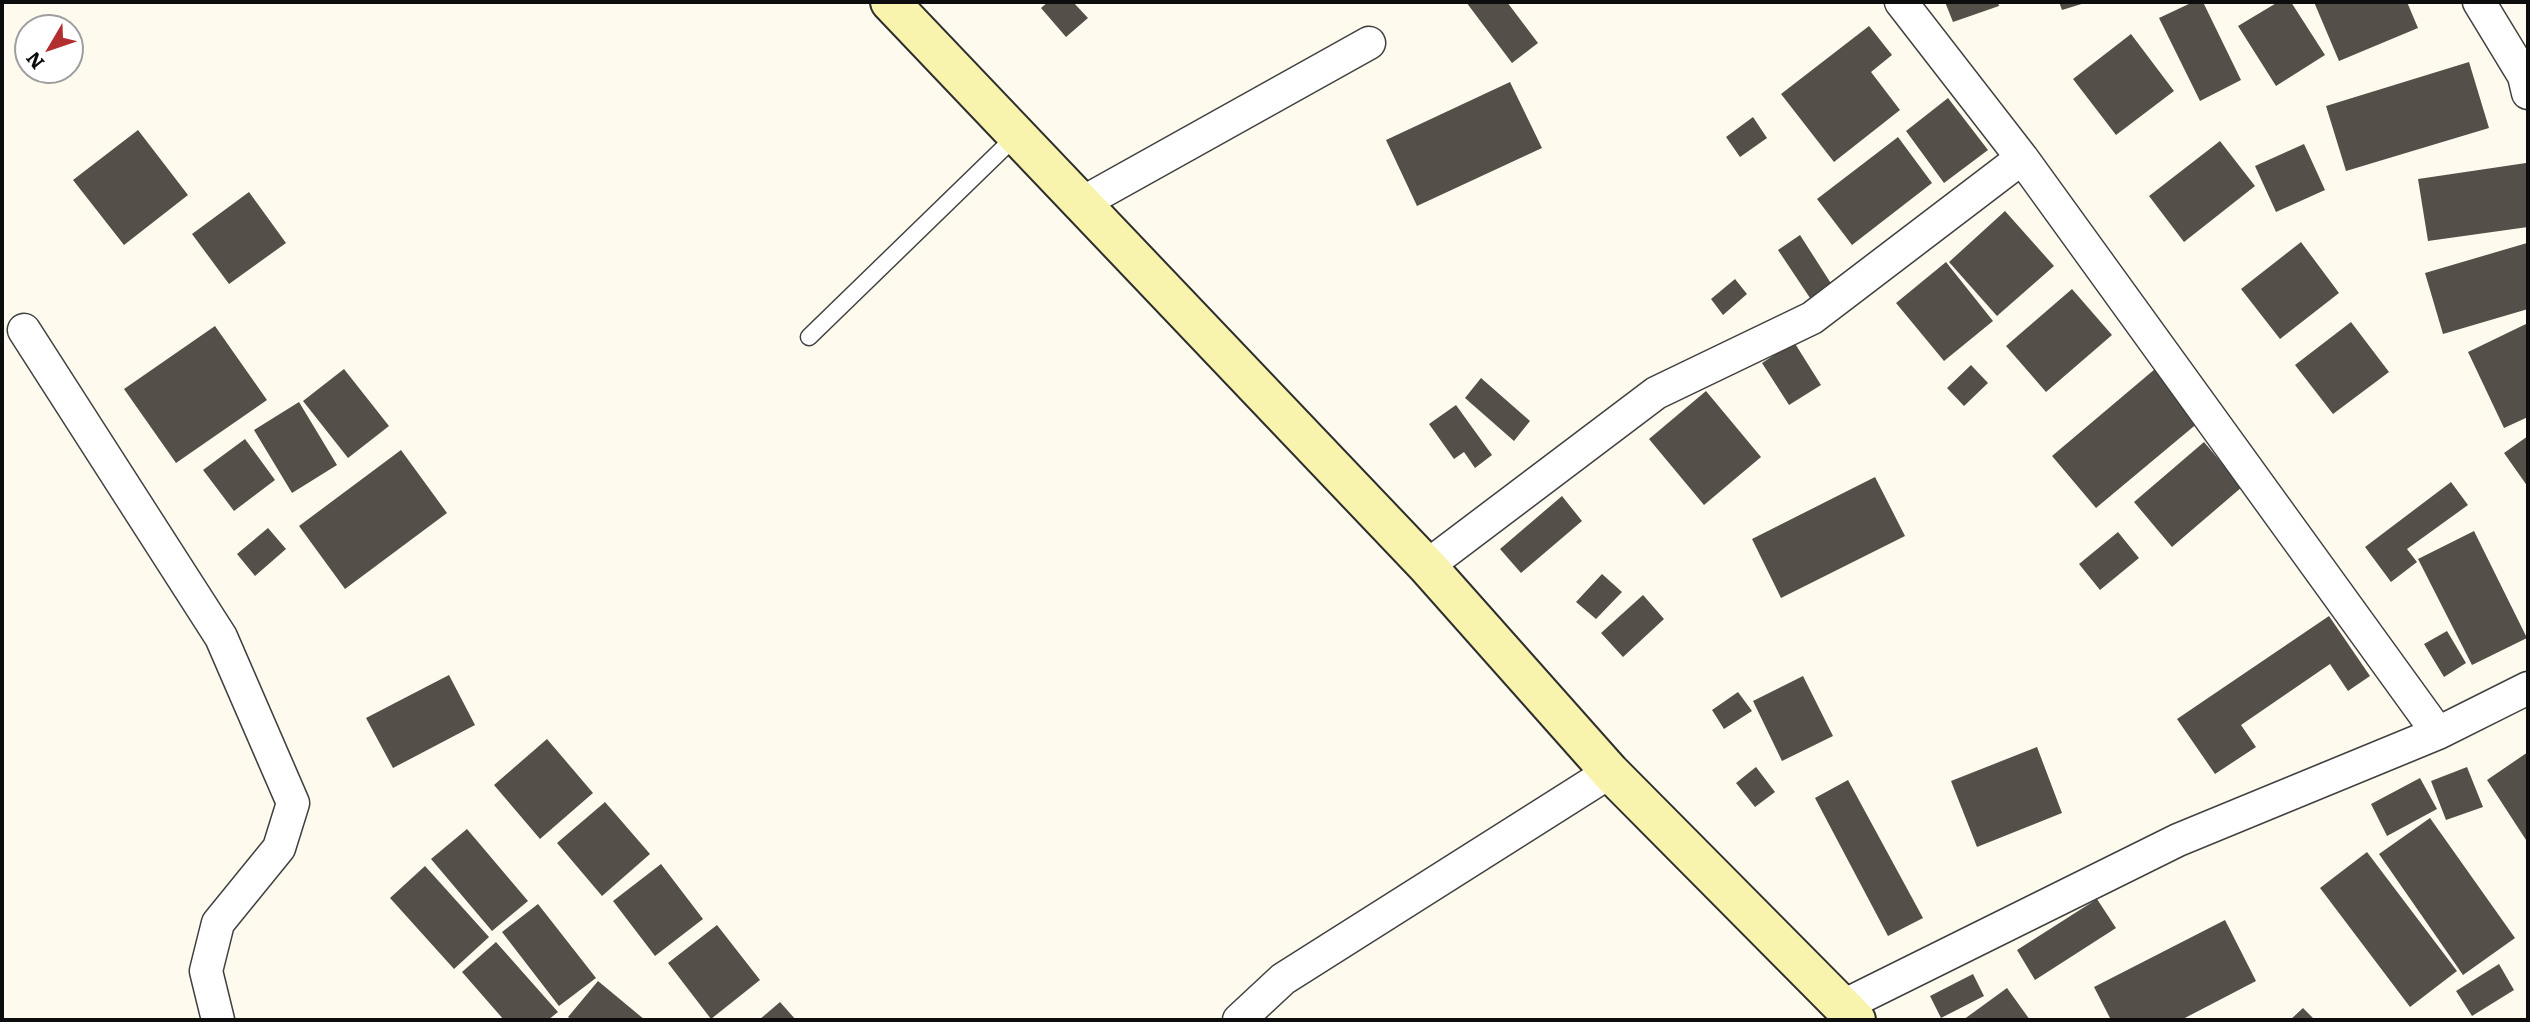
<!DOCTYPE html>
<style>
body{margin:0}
#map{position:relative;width:2530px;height:1022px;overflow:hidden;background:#fefbee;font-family:Literata,serif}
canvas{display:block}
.frame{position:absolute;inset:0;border:4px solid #0d0d0d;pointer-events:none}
.north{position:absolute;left:14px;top:14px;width:70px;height:70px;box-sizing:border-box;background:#fff;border:2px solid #9e9e9e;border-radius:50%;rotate:231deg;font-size:19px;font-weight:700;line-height:28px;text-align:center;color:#0d0d0d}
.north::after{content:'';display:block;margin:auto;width:24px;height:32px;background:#b32f2f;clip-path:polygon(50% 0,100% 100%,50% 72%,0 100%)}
</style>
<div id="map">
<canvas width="2530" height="1022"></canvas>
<div class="frame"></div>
<div class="north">N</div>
</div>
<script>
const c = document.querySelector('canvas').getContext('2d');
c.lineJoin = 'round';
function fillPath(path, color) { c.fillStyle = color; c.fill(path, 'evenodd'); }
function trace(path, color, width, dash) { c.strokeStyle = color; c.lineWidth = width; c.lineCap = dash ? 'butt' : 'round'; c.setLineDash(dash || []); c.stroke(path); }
const building = new Path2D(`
 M1048,2H1073L1088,18L1066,37L1041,8Z
 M1466,2H1507L1538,43L1512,63Z
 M1945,2H1998L1999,6L1953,22Z
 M2059,2H2088L2062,10Z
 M2193,2H2203L2241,80L2200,101L2159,18Z
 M2278,2H2291L2325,55L2276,86L2238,26Z
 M2314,2H2407L2418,28L2339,61Z
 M1869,26L1892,55L1871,72L1900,110L1834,162L1781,94Z
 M2131,34L2174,91L2116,135L2073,79Z
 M2469,62L2489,128L2346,171L2326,106Z
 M1510,82L1542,148L1417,206L1386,140Z
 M1948,98L1988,150L1944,183L1906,131Z
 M1753,117L1767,138L1740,157L1726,137Z
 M138,130L188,195L124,245L73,180Z
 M1898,137L1932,183L1852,245L1817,199Z
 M2220,141L2255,186L2184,242L2149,196Z
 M2304,144L2325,190L2276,212L2255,166Z
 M2526,163L2528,227L2428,241L2418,179Z
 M249,192L286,243L229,284L192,234Z
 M2005,211L2054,266L1997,316L1949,262Z
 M1800,235L1832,285L1810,298L1778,250Z
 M2301,242L2339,293L2280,339L2241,289Z
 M2527,243L2528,309L2443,334L2425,273Z
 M1946,262L1993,321L1944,361L1896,303Z
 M1735,279L1747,294L1723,315L1711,299Z
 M2072,289L2112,335L2046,392L2006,346Z
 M2351,322L2389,372L2333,414L2295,365Z
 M2528,323V417L2504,428L2468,352Z
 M215,326L267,400L176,463L124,389Z
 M1794,342L1821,385L1789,405L1762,363Z
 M1971,365L1988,383L1964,406L1947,388Z
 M344,369L389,426L348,458L303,401Z
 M2155,369L2199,422L2096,508L2052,456Z
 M1481,378L1530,421L1514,441L1465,398Z
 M1706,391L1761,457L1704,505L1649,439Z
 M299,402L337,465L292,493L254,430Z
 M1456,405L1492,455L1475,468L1464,452L1454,459L1429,424Z
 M2528,436V487L2504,453Z
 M245,439L275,480L234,511L203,470Z
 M2204,442L2242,487L2172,547L2134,502Z
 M401,450L447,513L345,589L299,526Z
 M1875,477L1905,536L1781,598L1752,539Z
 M2451,482L2468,505L2407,549L2417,562L2391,582L2365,547Z
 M1562,496L1582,521L1521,573L1500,549Z
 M268,528L286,549L255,576L237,554Z
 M2474,531L2527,638L2472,665L2418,559Z
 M2118,532L2139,558L2100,590L2079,564Z
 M1602,574L1622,592L1596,619L1576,602Z
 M1643,595L1664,619L1623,657L1601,633Z
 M2329,616L2370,676L2348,691L2330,664L2241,725L2256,747L2215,774L2177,719Z
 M2447,631L2466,663L2444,677L2424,644Z
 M449,675L475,725L393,768L366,718Z
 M1803,676L1833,736L1782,761L1753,701Z
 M1738,692L1752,711L1724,729L1712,710Z
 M547,739L593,793L540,839L494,785Z
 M2037,747L2062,813L1977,847L1951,781Z
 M2528,752V843L2487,780Z
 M1756,767L1775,792L1755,807L1736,783Z
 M2467,767L2483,807L2446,820L2431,781Z
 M2420,778L2437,809L2387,836L2371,804Z
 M1848,780L1923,918L1888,936L1815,798Z
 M605,802L650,854L602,896L557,843Z
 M2430,818L2515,938L2463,975L2379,854Z
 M467,829L528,901L492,931L431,859Z
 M2367,852L2457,971L2410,1007L2320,888Z
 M661,864L703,919L655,956L613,901Z
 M425,866L489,937L454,969L390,898Z
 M2097,899L2116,928L2035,980L2017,950Z
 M538,904L596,978L559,1006L502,932Z
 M2225,920L2256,981L2181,1020H2111L2094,987Z
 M717,925L760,980L711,1019L668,963Z
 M496,942L558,1012L548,1020H504L462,972Z
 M2499,964L2514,990L2472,1016L2456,991Z
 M1973,974L1984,996L1941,1018L1930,996Z
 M598,981L645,1020H572L568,1017Z
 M2007,988L2030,1020H1963Z
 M780,1002L796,1020H759Z
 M2303,1008L2315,1020H2290Z`);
const service = new Path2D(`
 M809,337L1017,135`);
const minor = new Path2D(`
 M1901,2L2022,158
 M2479,2L2524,76L2528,93
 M1082,203L1369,43
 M24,330L221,637L293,803L279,848L218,923L206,971L218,1020
 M1427,566L1656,393L1812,318L2022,158L2438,733
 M1843,1006L2178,840L2438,733L2528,688
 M1239,1020L1283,979L1610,772`);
const secondary = new Path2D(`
 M890,2L1427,566L1610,772L1856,1020`);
fillPath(building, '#554f4a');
trace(service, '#404040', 19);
trace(minor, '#404040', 35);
trace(secondary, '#2f2f2f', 42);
trace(service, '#fff', 16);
trace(minor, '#fff', 32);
trace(secondary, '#f9f4ad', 38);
</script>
